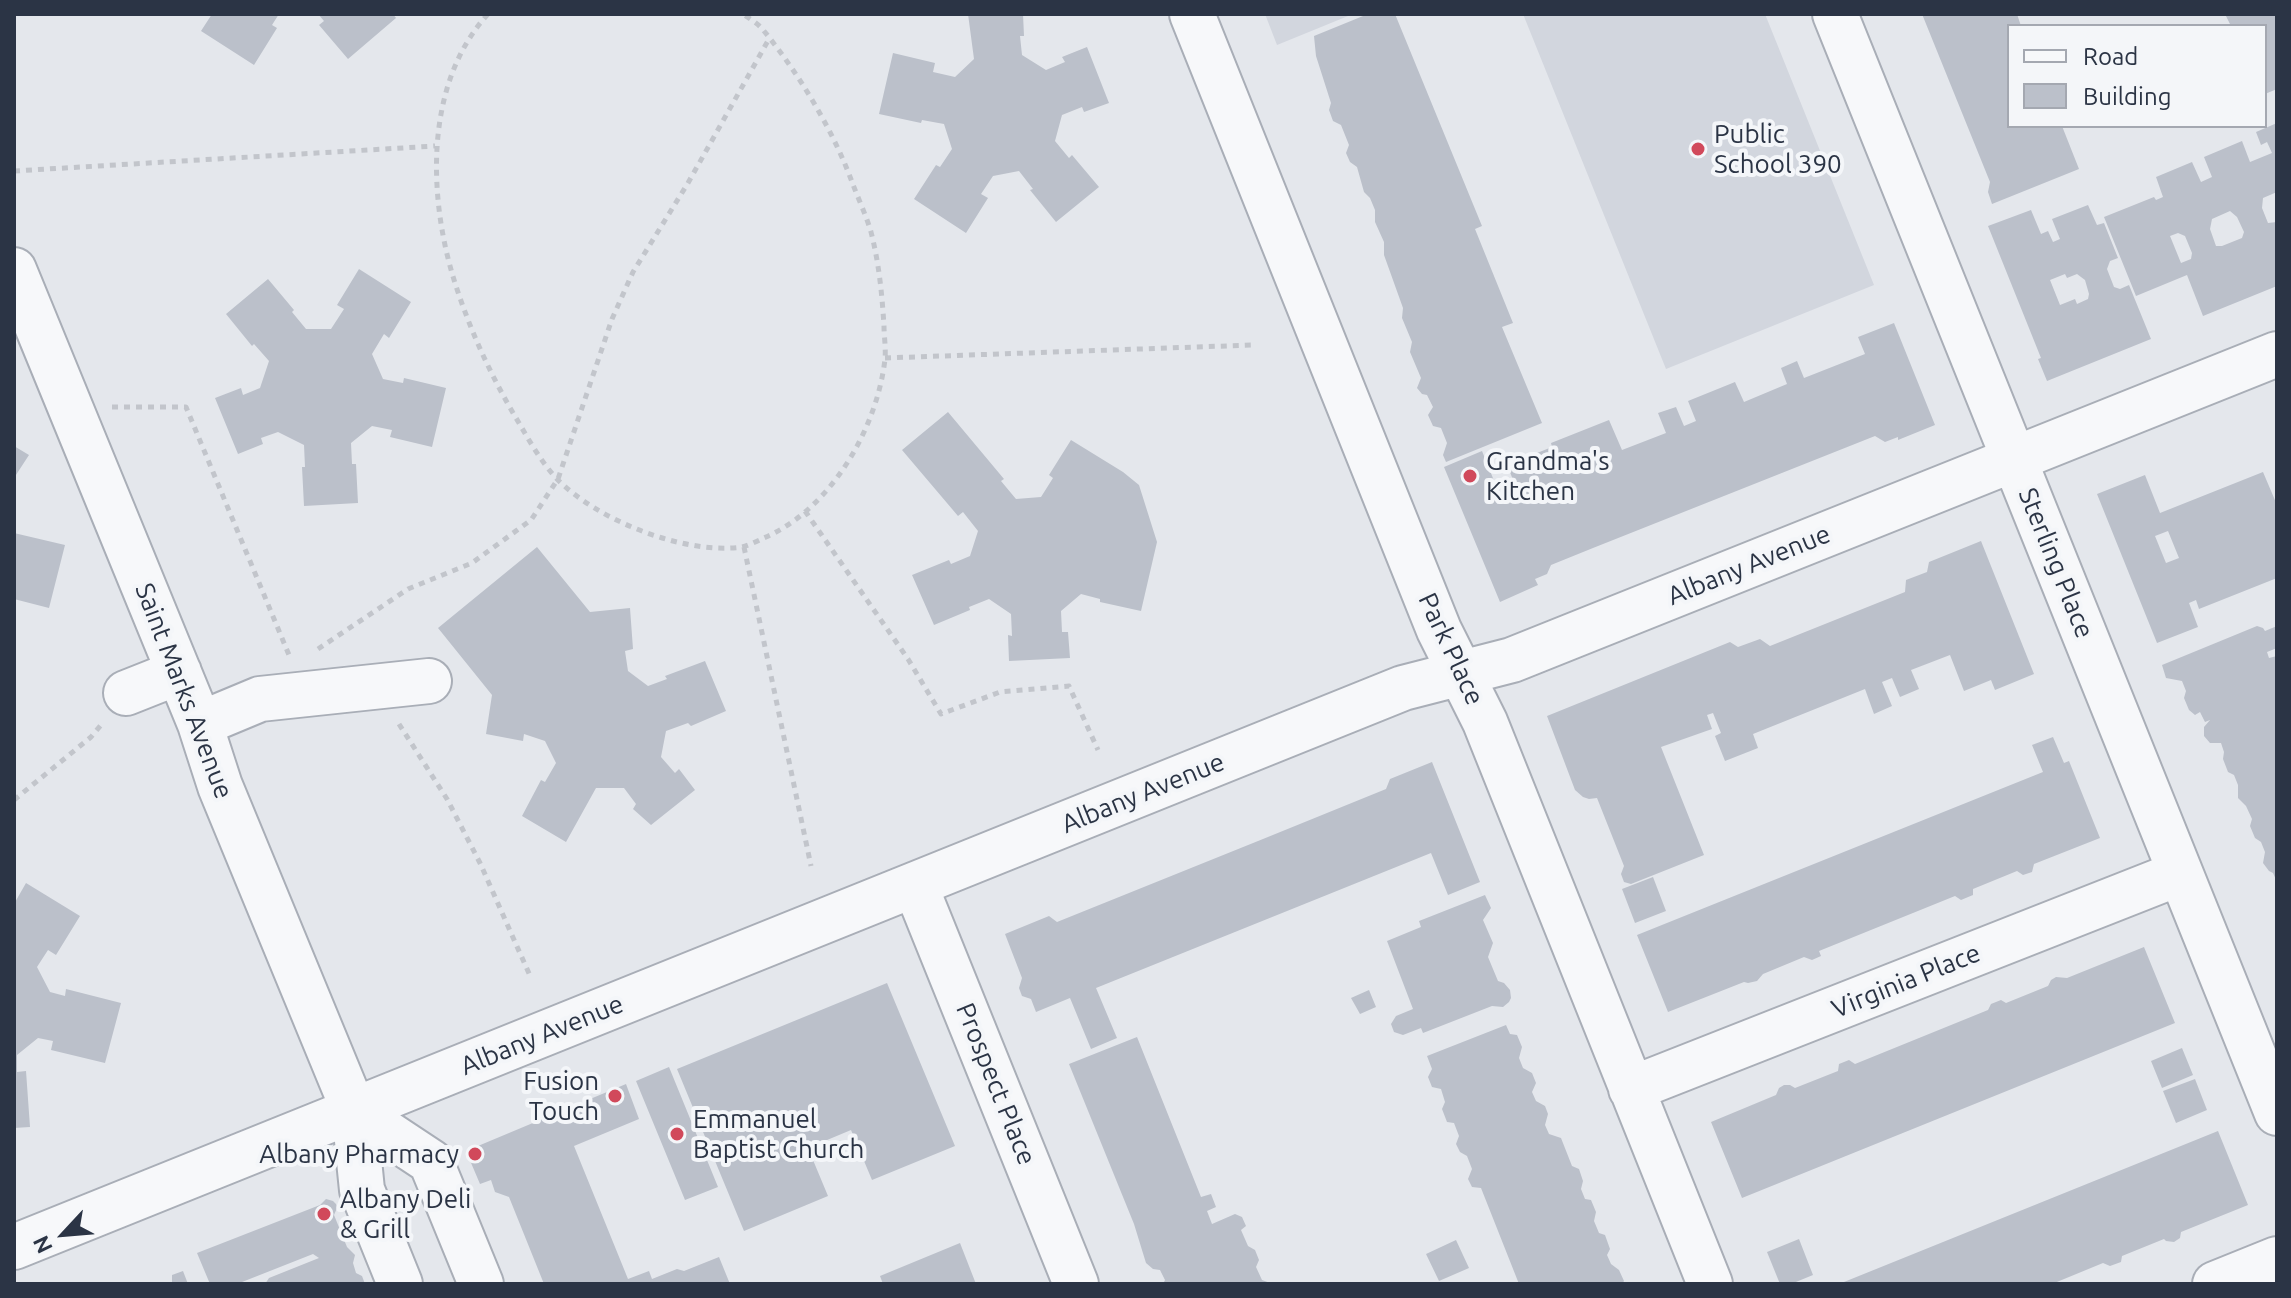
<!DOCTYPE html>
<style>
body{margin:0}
#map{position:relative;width:2291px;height:1298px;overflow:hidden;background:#e4e7ec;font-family:Ubuntu,sans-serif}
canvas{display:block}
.frame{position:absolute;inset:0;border:16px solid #2b3445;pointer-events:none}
.legend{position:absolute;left:2007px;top:24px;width:260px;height:104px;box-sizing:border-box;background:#f4f6f9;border:2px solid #a4a8b1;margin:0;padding:10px 14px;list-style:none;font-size:24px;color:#2b3445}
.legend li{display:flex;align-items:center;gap:16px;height:40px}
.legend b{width:40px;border:2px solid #a4a8b1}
.north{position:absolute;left:24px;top:1194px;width:80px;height:80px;-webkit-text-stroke:6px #f4f6f9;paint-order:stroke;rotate:244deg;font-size:22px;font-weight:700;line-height:32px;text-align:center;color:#2b3445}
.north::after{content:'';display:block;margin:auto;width:28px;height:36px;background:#2b3445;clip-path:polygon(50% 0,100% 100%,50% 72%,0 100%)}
</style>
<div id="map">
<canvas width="2291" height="1298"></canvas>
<div class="frame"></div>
<ul class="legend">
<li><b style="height:10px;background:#f7f8fa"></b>Road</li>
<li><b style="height:22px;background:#bbc0ca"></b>Building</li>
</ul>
<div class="north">N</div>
</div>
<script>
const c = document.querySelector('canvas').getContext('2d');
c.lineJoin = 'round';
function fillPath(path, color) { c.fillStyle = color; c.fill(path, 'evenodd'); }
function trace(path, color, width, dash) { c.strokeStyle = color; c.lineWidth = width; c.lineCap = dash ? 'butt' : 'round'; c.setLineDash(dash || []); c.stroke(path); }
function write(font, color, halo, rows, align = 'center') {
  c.font = font + ' Ubuntu,sans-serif'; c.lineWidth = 8; c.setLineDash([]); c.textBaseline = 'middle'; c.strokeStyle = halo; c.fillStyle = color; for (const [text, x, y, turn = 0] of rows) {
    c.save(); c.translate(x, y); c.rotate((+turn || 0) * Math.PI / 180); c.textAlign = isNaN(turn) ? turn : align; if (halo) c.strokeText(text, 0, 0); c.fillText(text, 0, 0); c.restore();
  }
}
const built = new Path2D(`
 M1265,14H1353L1277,45Z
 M1523,14H1765L1874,285L1666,369Z`);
const building = new Path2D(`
 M212,14H279L272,25L277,28L254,65L201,31Z
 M318,14H393L396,18L348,59L319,25L324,21Z
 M968,14H1023L1024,36H1020L1022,55L1046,70L1065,62L1062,57L1087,47L1109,103L1084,112L1082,107L1062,115L1055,141L1069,158L1072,155L1099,187L1056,222L1030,190L1033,189L1019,171L993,176L981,194L988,198L966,233L914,199L936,165L940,167L952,149L944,124L922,120L921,123L879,114L893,53L935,63L933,72L955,77L974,59Z
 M1368,14H1395L1482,226L1475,229L1513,323L1502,327L1542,423L1446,462L1443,455L1447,443L1441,428L1433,426L1428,415L1433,407L1427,395L1422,394L1417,388L1421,378L1410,352L1412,342L1402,318L1403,308L1384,255V242L1375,222V210L1370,198L1364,192L1357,167L1350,162L1346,153L1349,145L1341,125L1333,121L1329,110L1331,103L1316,56L1314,36Z
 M1922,14H2017L2021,26H2009V126H2062L2079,169L1992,204L1988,192L1990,182Z
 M2225,14H2277V89L2265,94V26H2231Z
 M2277,123V192L2263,198L2262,208L2268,223L2277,222V286L2203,316L2187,275L2136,296L2104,217L2154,197L2156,200L2163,197L2156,177L2192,162L2201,182L2212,177L2204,157L2242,141L2250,162L2272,153L2267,142L2261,145L2256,132ZM2230,211L2237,217L2244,232L2242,238L2222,246H2216L2210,229L2212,219ZM2178,233L2185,236L2192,253L2191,259L2181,263L2170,236Z
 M2088,205L2097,225L2104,223L2118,258L2110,261L2107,269L2114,287L2120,289L2129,285L2151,339L2047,381L2038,359L2041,358L1988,226L2031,210L2041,234L2048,231L2053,242L2060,239L2052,219ZM2065,274L2067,278L2077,274L2085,280L2089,294L2088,299L2077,304L2075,299L2060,305L2050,280Z
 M359,269L411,302L389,338L384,334L372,354L383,379L403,383L404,378L446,388L432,447L390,437L392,430L372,426L351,443L352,464H356L358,503L304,506L302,467H305L304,445L278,432L261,438L263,444L238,454L215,398L241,388L243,395L260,388L269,361L254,344L252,346L226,314L268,279L294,310L292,312L306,329H331L344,309L337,305Z
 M1894,323L1935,425L1898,440V437L1885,442L1875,436L1593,548L1551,565L1547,574L1535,579L1538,585L1500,602L1444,467L1482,451L1501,498L1518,492L1507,465L1552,447L1551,443L1609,420L1622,450L1666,433L1658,413L1676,407L1684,426L1696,421L1688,401L1735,382L1744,402L1787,384L1781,368L1797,361L1804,378L1865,354L1858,337Z
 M948,412L1004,479L1001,481L1016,499L1041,497L1053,478L1049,475L1071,440L1123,472L1139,485L1157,542L1141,611L1100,602V599L1081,594L1061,611L1062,632H1068L1070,658L1009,661L1008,635L1012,636L1011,614L989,599L969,607L970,610L934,625L912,575L949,560L951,564L970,556L978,531L963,512L958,516L902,450Z
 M14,446L29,455L14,478Z
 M2263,472L2277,505V578L2199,609L2196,600L2189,603L2198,627L2157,643L2097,494L2145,475L2160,513ZM2168,531L2179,558L2166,563L2155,536Z
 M14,533L65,545L49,608L14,599Z
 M1981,541L2034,674L1995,690L1991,680L1964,691L1950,655L1911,670L1919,689L1900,697L1892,678L1882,682L1892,706L1874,714L1865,689L1753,734L1758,748L1725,761L1715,736L1721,733L1713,713L1707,715L1712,729L1661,747L1704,855L1631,884L1624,882L1621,874L1624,866L1597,798L1589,799L1583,797L1575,790L1547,716L1730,642L1738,647L1760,639L1770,646L1905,592L1906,580L1927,572L1929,562Z
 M537,547L590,612L630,608L633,649L625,651L628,671L648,686L667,679L665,676L705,661L726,711L691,726L688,723L666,731L661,757L675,773L679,769L695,790L651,825L633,809L636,804L624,788H596L566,842L522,816L541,780L545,782L556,763L545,741L524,734L523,741L486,734L492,695L438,628Z
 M2257,626L2263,628L2265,631L2277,626V648L2267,652L2269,658L2277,656V882L2273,873L2269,871L2263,863L2265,852L2261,842L2255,838L2250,826L2252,819L2246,806L2238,798V785L2234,775L2228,772L2223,759L2224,752L2221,743H2210L2204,736V727L2210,720L2205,722L2200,712L2195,715L2189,710L2184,698L2186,691L2182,681L2166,678L2162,665Z
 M2053,737L2064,763L2069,761L2100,838L2034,864L2032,872L2023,875L2017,871L1973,889V895L1961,900L1955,896L1819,951L1821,956L1812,960L1804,957L1763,974L1757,981L1748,983L1744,982L1668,1012L1637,935L2043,772L2032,745Z
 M1432,762L1480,882L1448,895L1431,853L1096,988L1117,1038L1091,1049L1070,998L1036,1012L1031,999L1022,996L1019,988L1022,978L1005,934L1049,916L1057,922L1263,839L1386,789L1390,779Z
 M1653,877L1666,911L1635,923L1622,889Z
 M26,883L80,916L56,955L48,950L37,967L50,992L65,996L66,989L121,1003L105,1063L51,1050L53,1041L38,1038L17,1055V1072L26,1071L30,1127L14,1128V904Z
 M1485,895L1491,908L1483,920L1493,943L1488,957L1498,981L1504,983L1510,990L1511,998L1509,1002L1503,1007L1492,1006L1423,1033L1421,1028L1403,1035L1394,1032L1391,1024L1396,1016L1413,1009L1387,941L1421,927L1419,921Z
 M2144,947L2175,1023L1742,1198L1711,1122L1776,1095L1779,1088L1784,1085H1790L1795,1088L1838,1071L1839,1064L1849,1060L1855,1064L1988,1010L1991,1004L2001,1000L2006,1003L2048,986L2051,980L2056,977L2067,978Z
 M887,983L955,1146L872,1180L851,1130L808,1148L828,1196L744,1231L677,1069Z
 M1369,990L1376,1007L1360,1014L1351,998Z
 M1506,1025L1510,1034L1517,1035L1522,1047L1519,1058L1523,1068L1532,1073L1536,1083L1532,1092L1536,1101L1545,1106L1548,1114L1545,1125L1549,1134L1561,1138L1572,1166L1579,1169L1583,1181L1581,1189L1585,1199L1591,1200L1596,1212L1594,1221L1599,1233L1605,1235L1610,1249L1607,1255L1611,1264L1619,1270L1624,1281L1622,1284H1519L1481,1188L1472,1187L1468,1179L1472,1169L1467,1156L1460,1152L1456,1144L1459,1136L1454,1123L1447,1122L1442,1109L1445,1102L1441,1089L1432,1087L1428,1077L1432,1069L1427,1056Z
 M1137,1037L1201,1197L1211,1194L1216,1207L1207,1211L1212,1224L1235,1214L1242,1217L1246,1226L1241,1230L1248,1246L1255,1250L1259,1260L1256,1267L1262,1280L1273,1284H1163L1165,1280L1160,1270L1153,1269L1146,1263L1134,1224L1069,1064Z
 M2182,1048L2193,1075L2162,1088L2151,1061Z
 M669,1067L718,1187L685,1200L636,1081Z
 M2195,1079L2207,1110L2176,1123L2163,1091Z
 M626,1084L639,1119L574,1146L628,1279L649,1271L652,1279L677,1269L684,1271L719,1257L730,1284H544L509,1197L495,1192L491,1180L480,1184L466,1151Z
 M2218,1131L2248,1205L2181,1232L2180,1238L2174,1242L2166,1241L2164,1239L2122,1256L2121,1262L2110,1266L2103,1263L2052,1284H1839Z
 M326,1199L333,1201L336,1204L337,1208L334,1215L347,1247L355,1255L353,1263L356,1273L362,1276L365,1284H265L269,1278L319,1258L313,1254L237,1284H210L197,1253L320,1205Z
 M1799,1239L1813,1275L1791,1284H1780L1767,1252Z
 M1456,1240L1469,1268L1439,1281L1426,1254Z
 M960,1243L976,1284H883L880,1276Z
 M183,1271L188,1284H172V1275Z`);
const path = new Path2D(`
 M488,14C424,84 428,198 455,283C471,333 492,378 519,423C530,442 542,463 557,479C597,520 684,555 742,547C750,545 759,540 766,537C831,508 877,429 885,359C886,348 884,336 884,326C882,294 879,263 871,232C866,215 858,198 852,182C833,130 799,74 764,31C759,24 750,19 743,14
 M14,171L435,146
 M885,358L1253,345
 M112,407H186L289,655
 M805,511L908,659L941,714L1000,692L1069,686L1098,750
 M744,547L811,866
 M318,649L408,589L472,563L531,520L558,479L612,319L633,272L688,183L769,39
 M399,724L447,799L480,863L531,978
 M14,800L91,737L101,725`);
const minor = new Path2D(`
 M1192,14L1439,630L1485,722L1710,1284
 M1835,14L2277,1113
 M14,270L200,724L220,786L354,1111
 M126,693L179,672
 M200,724L260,699L429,681
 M915,885L1076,1284
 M1631,1089L2180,873
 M14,1247L1403,688L1512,660L2277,354
 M400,1284L362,1190L354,1111L431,1162L481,1284
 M2215,1284L2277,1259`);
const markers = [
 [1698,149,8,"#d1495b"],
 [1470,476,8,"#d1495b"],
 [615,1096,8,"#d1495b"],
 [677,1134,8,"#d1495b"],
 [475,1154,8,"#d1495b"],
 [324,1214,8,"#d1495b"]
];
const poiNames = [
 ["Public",1714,134],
 ["School 390",1714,164],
 ["Grandma's",1486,461],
 ["Kitchen",1486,491],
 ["Fusion",599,1081,"right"],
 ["Touch",599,1111,"right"],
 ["Emmanuel",693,1119],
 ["Baptist Church",693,1149],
 ["Albany Pharmacy",459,1154,"right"],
 ["Albany Deli",340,1199],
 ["& Grill",340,1229]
];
const streetNames = [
 ["Sterling Place",2056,563,68],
 ["Albany Avenue",1749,565,-22],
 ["Park Place",1451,649,65],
 ["Saint Marks Avenue",184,691,69],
 ["Albany Avenue",1143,793,-22],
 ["Virginia Place",1906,981,-22],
 ["Albany Avenue",542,1035,-22],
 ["Prospect Place",996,1084,68]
];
fillPath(built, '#d2d6de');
fillPath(building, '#bbc0ca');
trace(minor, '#a9aeb7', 48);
trace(path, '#c2c5cb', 5, [6, 6]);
trace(minor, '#f7f8fa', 44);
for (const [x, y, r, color] of markers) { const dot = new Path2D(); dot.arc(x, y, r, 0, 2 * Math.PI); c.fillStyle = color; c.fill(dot); trace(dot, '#f4f6f9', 3); }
write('26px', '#2b3445', '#f4f6f9', poiNames, 'left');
write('26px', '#2b3445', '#f4f6f9', streetNames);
</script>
